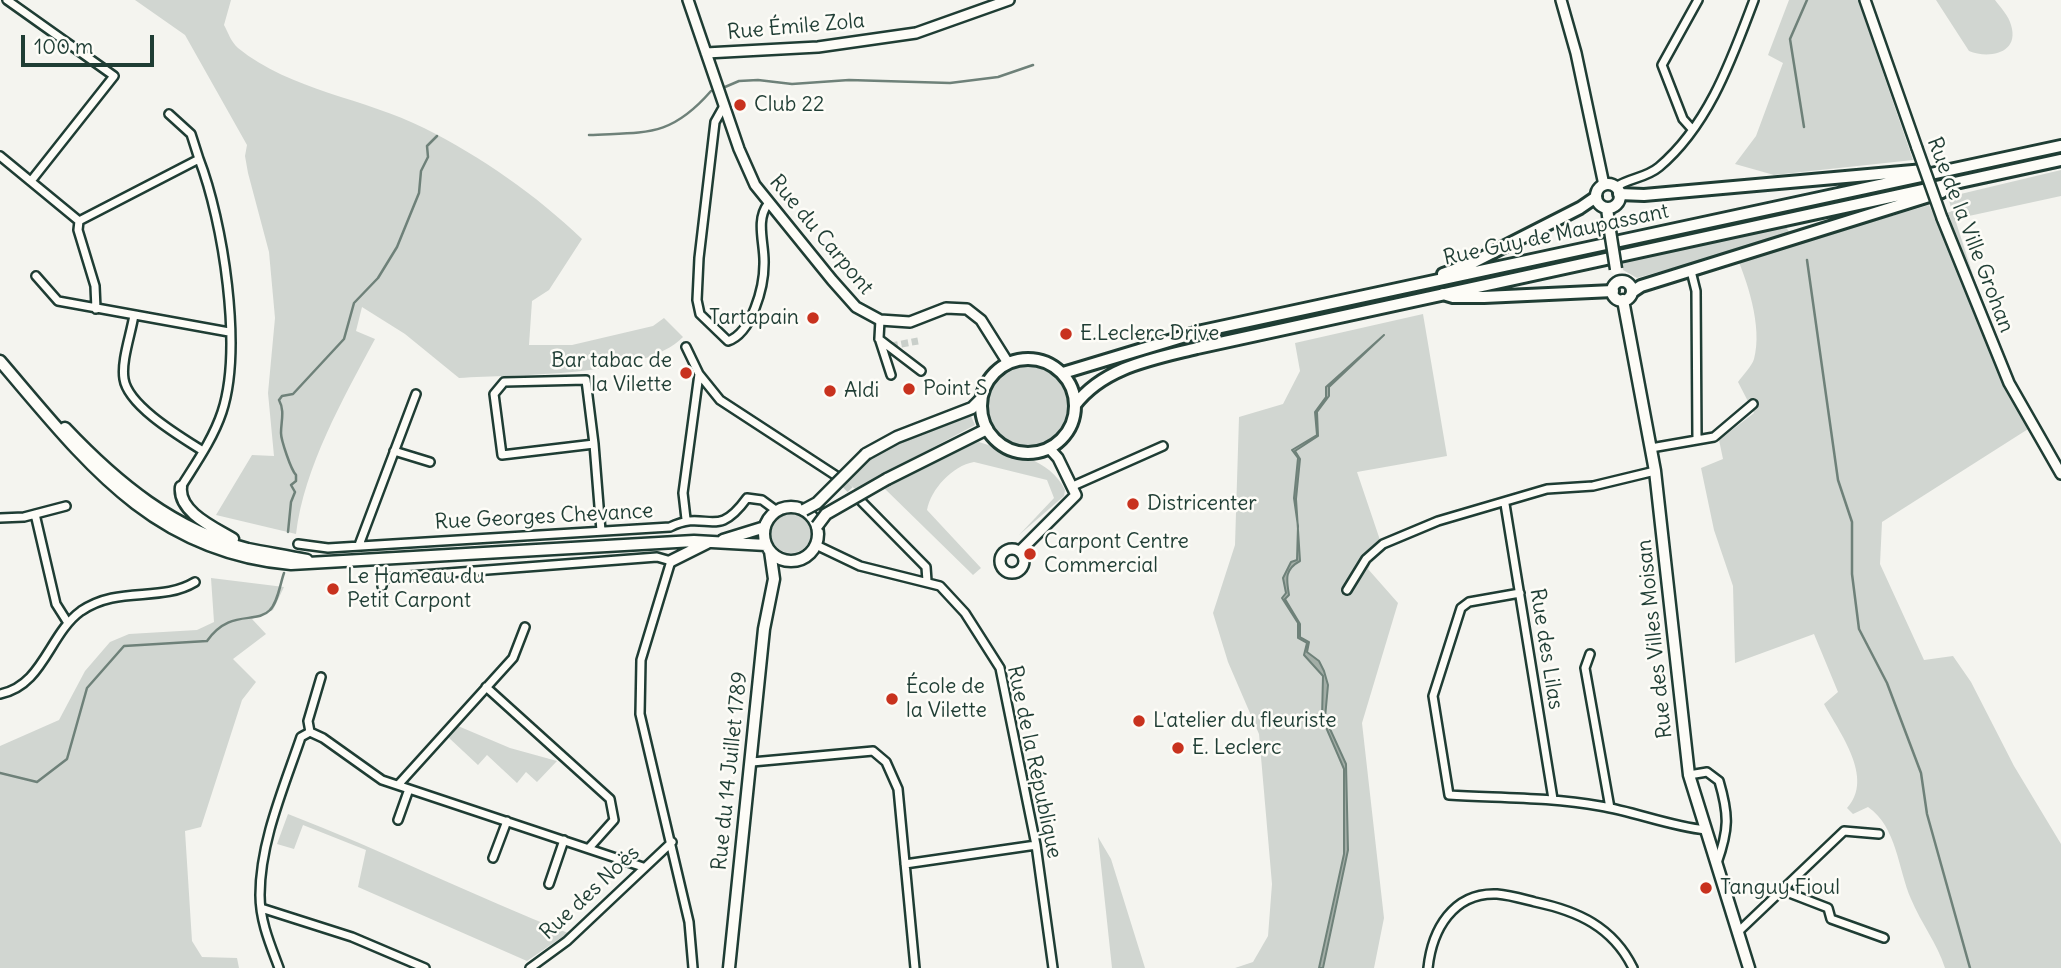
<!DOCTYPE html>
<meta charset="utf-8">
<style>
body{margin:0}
#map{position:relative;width:2061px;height:968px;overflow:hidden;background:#f4f4ef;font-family:Delius,sans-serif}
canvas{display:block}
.scale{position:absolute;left:21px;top:35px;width:133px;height:32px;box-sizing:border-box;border:4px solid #1f3d34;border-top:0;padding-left:9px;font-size:21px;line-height:24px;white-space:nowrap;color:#1f3d34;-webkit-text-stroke:5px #fdfcf7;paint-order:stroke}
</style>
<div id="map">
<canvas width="2061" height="968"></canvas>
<div class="scale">100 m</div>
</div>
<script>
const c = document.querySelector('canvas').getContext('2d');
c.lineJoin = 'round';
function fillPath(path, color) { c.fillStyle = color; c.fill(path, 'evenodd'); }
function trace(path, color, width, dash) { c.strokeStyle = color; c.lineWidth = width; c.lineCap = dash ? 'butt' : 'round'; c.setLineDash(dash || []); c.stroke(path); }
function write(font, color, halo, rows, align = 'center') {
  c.font = font + ' Delius,sans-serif'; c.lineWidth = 5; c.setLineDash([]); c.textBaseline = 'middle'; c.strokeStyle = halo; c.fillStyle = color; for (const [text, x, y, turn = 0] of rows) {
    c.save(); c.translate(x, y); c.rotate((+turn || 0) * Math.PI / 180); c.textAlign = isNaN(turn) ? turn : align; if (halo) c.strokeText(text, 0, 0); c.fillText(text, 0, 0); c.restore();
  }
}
const green = new Path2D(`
 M135,0H231L224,25C228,32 231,42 238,48C291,91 365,98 424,128C482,157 536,195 582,239L549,290L532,301L529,345H572L653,326L664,318L683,337C643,378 516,374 459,378L405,334L362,307L356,331L375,339C343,399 304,467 296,534L216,515L252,455L274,456L268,393L275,318L269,252L248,173L245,156L247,145L185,35Z
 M1789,0H1858L1913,160L1774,175L1735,164L1756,136L1783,63L1768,55Z
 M1936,0H1995C2000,7 2009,16 2011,25C2020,54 1988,59 1969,51Z
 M2061,170V196L1955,219L1974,278L2017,386L2036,424L1882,522L1880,564L1924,660L1953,656L1971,682L2014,766L2061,844V968H1945C1937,943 1921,923 1911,899C1898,869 1897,827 1868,807L1853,814L1847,808C1875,778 1839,732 1824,704L1838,692L1814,634L1735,663L1733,586L1714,530L1701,468L1723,459L1719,440L1754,413L1738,382C1743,375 1752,366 1754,359C1763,327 1747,279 1734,251L1637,278L1623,270L1622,263L1785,225L1796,244L1929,205L1935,218L1952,211L1948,197Z
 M1423,314L1447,456L1357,472L1380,540L1368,569L1398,603L1362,723L1384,918L1374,968H1235L1253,962L1268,936L1272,884L1259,734L1228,662L1213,613L1235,545L1239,417L1283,404L1300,371L1295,343Z
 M987 406a40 40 0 1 1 80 0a40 40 0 1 1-80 0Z
 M971,416L975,425L855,489L846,481L882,450Z
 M979,442C1011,453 1050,458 1065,490L1064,496L1019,535L1054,498L1047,480L974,462C952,466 931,489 927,510L981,568L973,575L884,488L948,453Z
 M771 533a20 20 0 1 1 40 0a20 20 0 1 1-40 0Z
 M211,578L284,587L273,610L252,619L266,634L233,659L256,682L242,700L201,827L185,831L192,941L202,957L237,958L239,968H0V746L59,720L85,671L110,642L129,634L197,630L214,622Z
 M458,726L510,748L557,761L537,782L526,772L517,783L487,755L478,765L448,737Z
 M288,814C382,850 473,896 568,933L527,961L358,887L366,850L303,825L294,849L277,844Z
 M1098,837L1111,859L1145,968H1112Z`);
const water = new Path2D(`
 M1384,335L1329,387V396L1317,412L1318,436L1295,451L1300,459L1296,499L1300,561C1285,569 1286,578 1289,595L1285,599L1300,624V637L1309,642L1307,652L1319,661L1324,671L1328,685L1325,718L1346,764L1348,850L1323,968H1319L1344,854V769L1322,718L1323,676L1304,655L1307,643L1298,638V623L1282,598L1286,593L1283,578L1291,562L1297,560L1298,526L1294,498L1298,458L1292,450L1317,435L1315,412L1326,397V387Z`);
const stream = new Path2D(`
 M725,87L739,81L758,80L792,84L849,80L950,83L998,77L1033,65
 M1804,127L1790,39L1807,0
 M589,135C646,132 670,138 711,91
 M1807,260L1838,480L1852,522V574L1859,629L1887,683L1921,773L1927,814L1970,968
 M288,532L291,502L295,492L291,485L296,481V475C291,470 281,440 281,433C281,421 285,411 279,400L282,396L293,394L344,339L354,303L378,278L397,247L419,193L421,171L428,157L427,146L437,136
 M0,773L37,782L67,759L87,688L124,646L207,641C230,608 256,625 270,610C278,602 280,584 284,573`);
const minorTunnel = new Path2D(`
 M891,346L918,341
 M838,477L858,498`);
const minor = new Path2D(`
 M7,0L114,76L31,181
 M724,106L715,122L699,258L697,300L700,314L728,341C752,333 764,287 764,264C765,245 755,220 768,204
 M1692,129L1683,119L1662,65L1698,0
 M0,156L79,221L78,230L95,286L96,309
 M1616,187C1629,178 1646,178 1659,167C1709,125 1732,58 1754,0
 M79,221L199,159L191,134L169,114
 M1691,271L1696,291L1697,438
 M36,276L58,301L229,332
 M134,315C131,334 121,361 124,379C128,406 181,437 203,451
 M880,320L879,338L891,375
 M879,339L921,371
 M686,347L699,374L683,493L686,519
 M699,374L720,400L838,477
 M594,444L586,380L504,382L494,394L502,455L594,444L601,531
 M1651,448L1714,437L1753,404
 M394,451L430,462
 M1073,486L1163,446
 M181,487C196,463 213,439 222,412C243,348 223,221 199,159
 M861,501L926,567L927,581
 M1505,504L1553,799
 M35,514L56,604L68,623
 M0,518L24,517L66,506
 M298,544L328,548L670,527C708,508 715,542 747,498L762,500L777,511
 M359,545L416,394
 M816,545L860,566L940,586L965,613L1000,668L1036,845L1053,968
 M382,586L383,578L657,557L671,561L641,660L640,714L689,922L693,968
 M1347,590L1366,559L1383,544L1438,521L1547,489L1593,486L1655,471
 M1520,593L1469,602L1461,608L1433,696L1449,795C1499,798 1550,797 1600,806C1636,812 1669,826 1706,830
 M1590,654L1585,668L1610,808
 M486,687L610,799L614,820L589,848
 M0,694C43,686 49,634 81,611C119,585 160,603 195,582
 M310,732L323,738L382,780L643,867
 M310,732L308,721L321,677
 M752,762L873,751L886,762L898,789L915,968
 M1689,775L1707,772L1719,781C1729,815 1729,829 1717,863
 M398,785L513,658L525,627
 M398,820L409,789
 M493,858L507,821
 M905,864L1036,845
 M549,884L564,840
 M1784,891L1828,908L1831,919L1884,938
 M261,908L352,937L425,968
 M1738,932L1844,831L1879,834
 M279,968C270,944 260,921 260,895C260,842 284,787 301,737L310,732
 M530,968L567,941L672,842
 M1428,968C1432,930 1453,892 1497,894C1510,895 1523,899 1535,902C1578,911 1613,927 1633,968`);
const tertiary = new Path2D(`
 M688,0L739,149L755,185L832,280L856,307L880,320L910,322L946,308L967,309L981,320L1008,363
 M1561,0L1576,53L1604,185
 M1865,0L1917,148
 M706,53L818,47L916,33L1009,0
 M1942,218L2009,383L2061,474
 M1000 561a12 12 0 1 1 24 0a12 12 0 1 1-24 0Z
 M1020,551L1076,495L1058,458L1049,448`);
const secondary = new Path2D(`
 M1596 196a12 12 0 1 1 24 0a12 12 0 1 1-24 0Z
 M1607,208L1610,231
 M1612 291a10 10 0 1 1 20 0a10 10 0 1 1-20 0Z
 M1623,300L1655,471L1689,775L1749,968
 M0,361C84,459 151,552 291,564L694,541L766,545
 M65,428C117,483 174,530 248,549C268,553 288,556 307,560
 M866,454L897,437L972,408L981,399
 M887,479L987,429
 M181,487C178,512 215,528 233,539
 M764 534a27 27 0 1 1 54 0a27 27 0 1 1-54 0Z
 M723,540L765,527
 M671,561L707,543
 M729,968L764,629L774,579L770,551`);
const primary = new Path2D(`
 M1619,194L1644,195L1924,170
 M1443,274L1468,265L1580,208L1596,197
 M1632,292L1641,286L1942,192
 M1443,294L1453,297H1484L1613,291
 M981 406a47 47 0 1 1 94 0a47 47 0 1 1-94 0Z
 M1063,373L1202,331L2061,146
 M1075,405C1104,367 1153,359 1197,348L2061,160`);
const tertiaryBridge = new Path2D(`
 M1917,148L1942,218`);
const secondaryBridge = new Path2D(`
 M1610,231L1616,269
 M804,510L817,503L866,454
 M817,526L826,514L887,479`);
const markers = [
 [740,105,7,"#c8321e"],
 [813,318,7,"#c8321e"],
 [1066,334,7,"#c8321e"],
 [686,373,7,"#c8321e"],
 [909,389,7,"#c8321e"],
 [830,391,7,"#c8321e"],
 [1133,504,7,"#c8321e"],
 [1030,554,7,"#c8321e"],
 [333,589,7,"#c8321e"],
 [892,699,7,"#c8321e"],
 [1139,721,7,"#c8321e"],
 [1178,748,7,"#c8321e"],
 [1706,888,7,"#c8321e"]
];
const streetNames = [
 ["Rue Émile Zola",796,27,-5],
 ["Rue du Carpont",821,235,50],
 ["Rue Guy de Maupassant",1556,235,-12],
 ["Rue de la Ville Grohan",1970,235,69],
 ["Rue Georges Chevance",544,517,-3],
 ["Rue des Villes Moisan",1655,639,-96],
 ["Rue des Lilas",1546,649,81],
 ["Rue de la République",1034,762,78],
 ["Rue du 14 Juillet 1789",730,771,-84],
 ["Rue des Noës",590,893,-43]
];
const poiNames = [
 ["Club 22",754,105],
 ["Tartapain",799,318,"right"],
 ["E.Leclerc Drive",1080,334],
 ["Bar tabac de",672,361,"right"],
 ["la Vilette",672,385,"right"],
 ["Point S",923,389],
 ["Aldi",844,391],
 ["Districenter",1147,504],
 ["Carpont Centre",1044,542],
 ["Commercial",1044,566],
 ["Le Hameau du",347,577],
 ["Petit Carpont",347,601],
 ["École de",906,687],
 ["la Vilette",906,711],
 ["L'atelier du fleuriste",1153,721],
 ["E. Leclerc",1192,748],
 ["Tanguy Fioul",1720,888]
];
fillPath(green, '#d1d6d1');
fillPath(water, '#a3aea7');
trace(water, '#6e8179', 2);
trace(stream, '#6e8179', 2.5);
trace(minorTunnel, '#c9cfca', 7, [7, 3.5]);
trace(minor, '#1f3d34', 12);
trace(tertiary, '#1f3d34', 14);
trace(secondary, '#1f3d34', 15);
trace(primary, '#1f3d34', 16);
trace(minor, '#fdfcf7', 7);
trace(tertiary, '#fdfcf7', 9);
trace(secondary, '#fdfcf7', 10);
trace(primary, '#fdfcf7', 10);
trace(tertiaryBridge, '#1f3d34', 14, []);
trace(secondaryBridge, '#1f3d34', 15, []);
trace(tertiaryBridge, '#fdfcf7', 9);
trace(secondaryBridge, '#fdfcf7', 10);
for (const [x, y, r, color] of markers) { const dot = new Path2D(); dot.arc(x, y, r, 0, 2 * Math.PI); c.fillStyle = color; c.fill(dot); trace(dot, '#fdfcf7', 2.5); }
write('21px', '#1f3d34', '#fdfcf7', streetNames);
write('21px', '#1f3d34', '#fdfcf7', poiNames, 'left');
</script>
